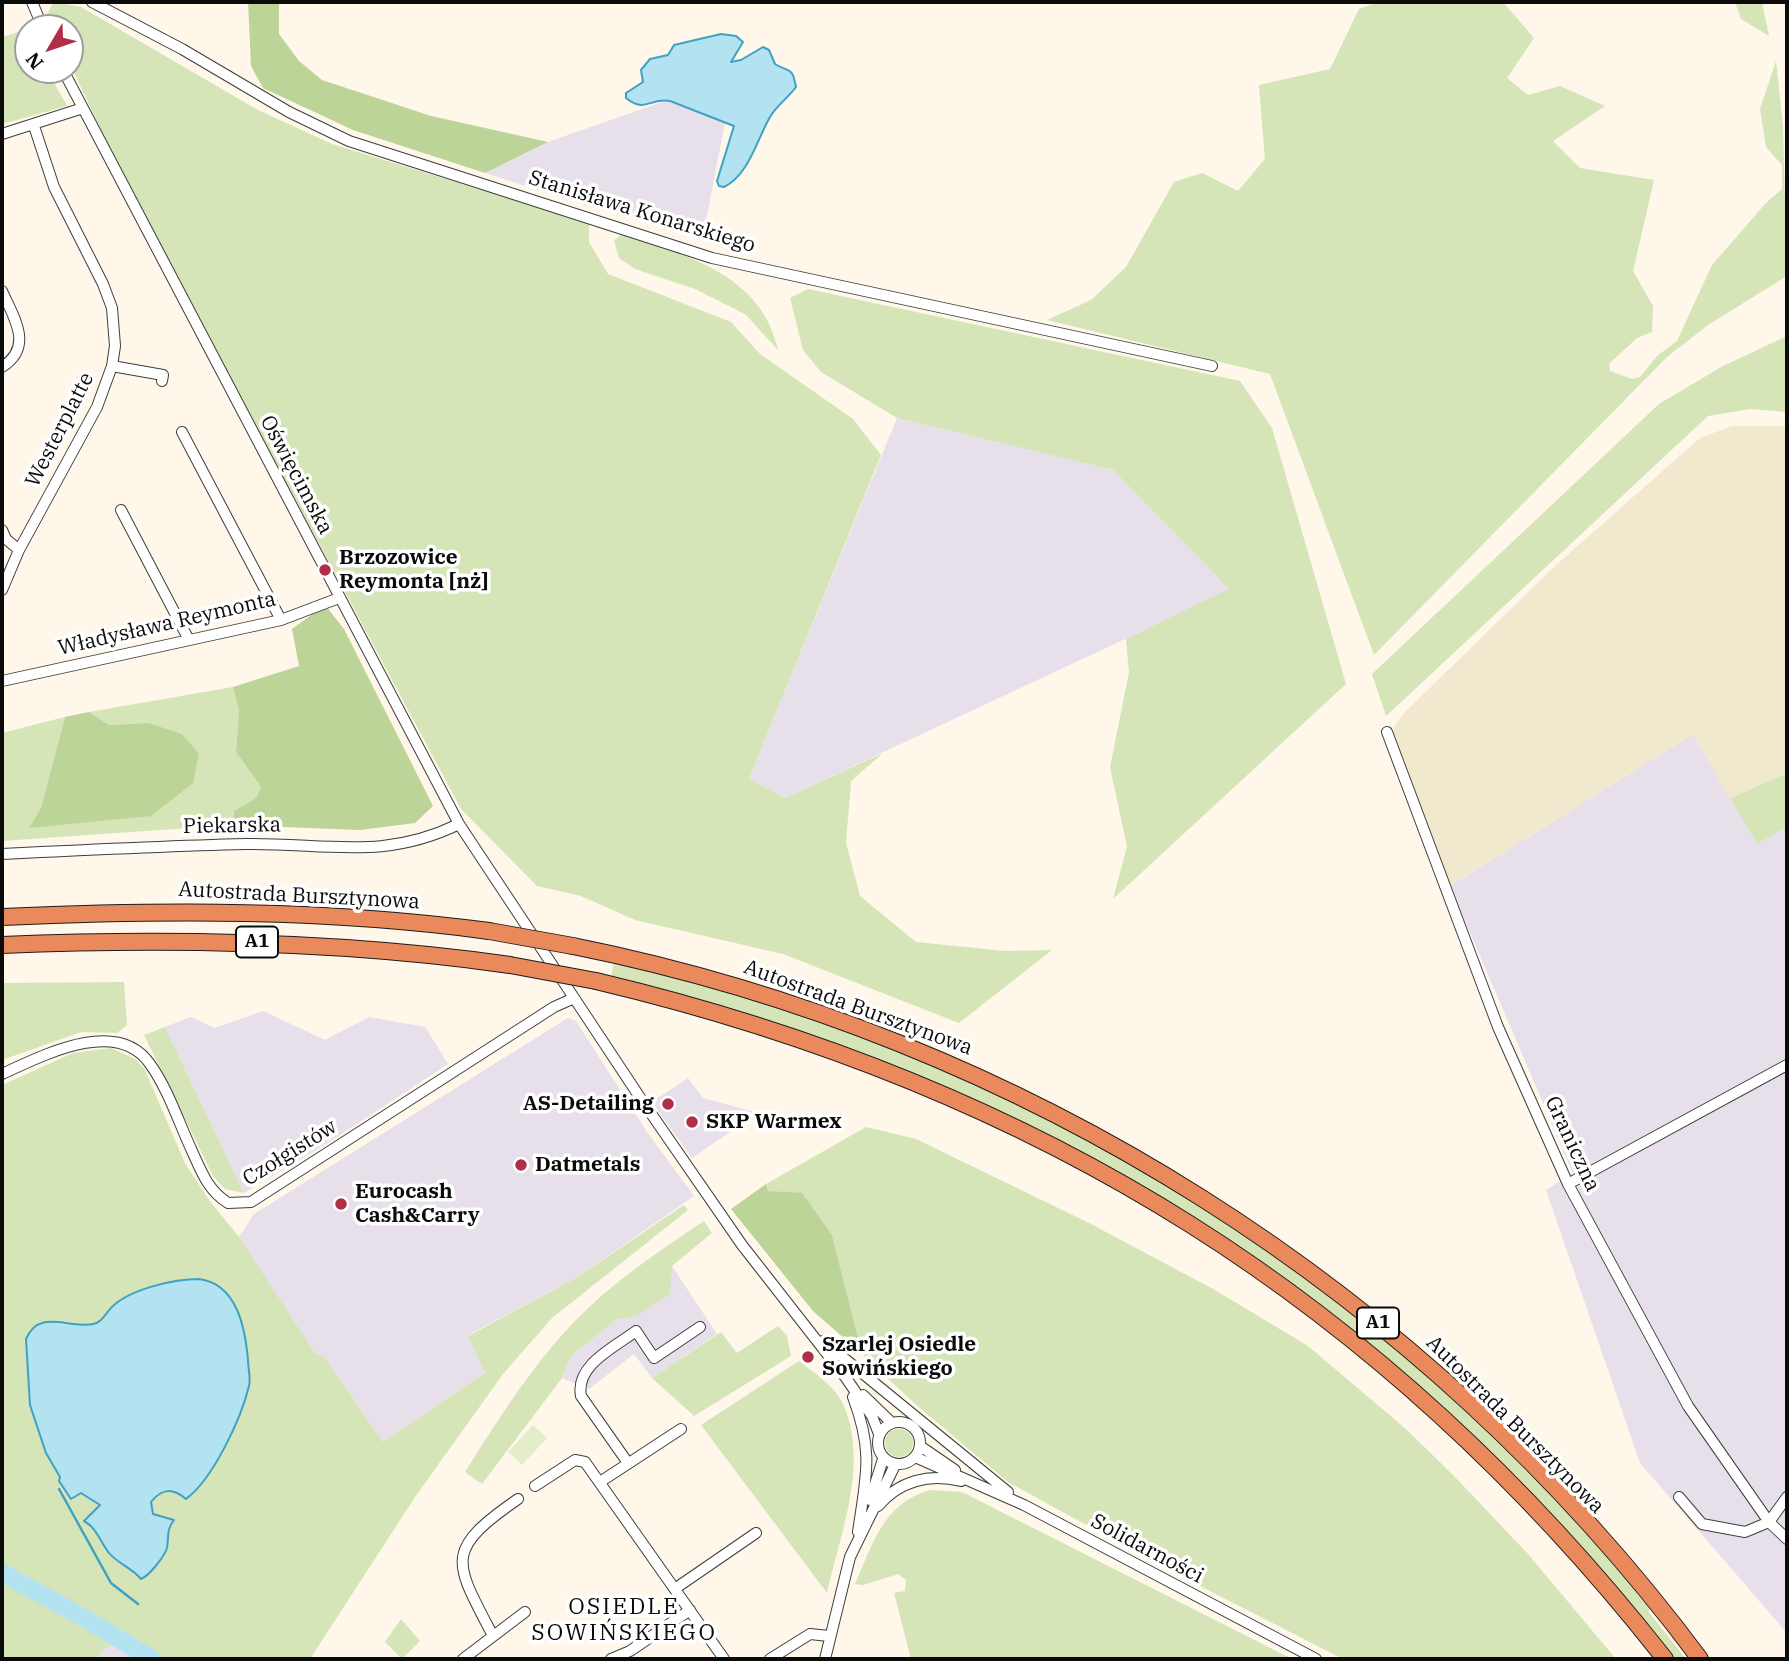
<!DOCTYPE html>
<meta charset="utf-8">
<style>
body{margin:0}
#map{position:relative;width:1789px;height:1661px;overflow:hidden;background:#fef7ea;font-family:"IBM Plex Serif",serif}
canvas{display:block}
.frame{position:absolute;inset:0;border:4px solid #0b0b0b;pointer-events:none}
.north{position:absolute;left:14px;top:14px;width:70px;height:70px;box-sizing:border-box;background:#fff;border:2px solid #9d9d9d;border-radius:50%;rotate:231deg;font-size:19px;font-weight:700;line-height:28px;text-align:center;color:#0b0b0b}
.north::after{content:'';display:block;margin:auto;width:24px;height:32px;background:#b02e47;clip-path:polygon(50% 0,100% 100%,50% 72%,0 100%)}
</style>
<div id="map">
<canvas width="1789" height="1661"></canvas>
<div class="frame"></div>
<div class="north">N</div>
</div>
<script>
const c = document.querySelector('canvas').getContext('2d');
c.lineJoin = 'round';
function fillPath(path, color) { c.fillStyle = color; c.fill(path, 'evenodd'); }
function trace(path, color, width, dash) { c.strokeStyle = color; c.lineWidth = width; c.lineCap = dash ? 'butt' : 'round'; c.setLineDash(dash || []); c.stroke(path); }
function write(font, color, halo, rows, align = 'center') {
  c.font = font + ' "IBM Plex Serif",serif'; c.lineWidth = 7; c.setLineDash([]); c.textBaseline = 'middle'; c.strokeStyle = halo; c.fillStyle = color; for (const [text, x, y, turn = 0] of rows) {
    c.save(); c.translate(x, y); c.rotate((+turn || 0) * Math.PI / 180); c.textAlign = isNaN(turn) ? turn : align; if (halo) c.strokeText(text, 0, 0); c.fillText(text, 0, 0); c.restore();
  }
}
const industrial = new Path2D(`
 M665,101L725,122L703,236L585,205L485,173L548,142Z
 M897,418L1113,470L1230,590L785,798L749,779Z
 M1693,734L1757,844L1787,827V1633L1640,1463L1546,1190L1573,1173L1450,886Z
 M263,1011L325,1040L369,1017L425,1027L448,1064L331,1141L244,1193L165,1027L191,1017L215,1028Z
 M568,1018L576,1021L647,1132L694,1196L576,1278L468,1335L485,1373L383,1442L324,1356L316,1354L239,1237L254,1214Z
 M688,1078L703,1098L758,1113L692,1158L652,1102Z
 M672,1266L717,1334L652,1378L634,1354L589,1389L562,1378L570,1357L617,1319L636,1316Z
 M113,1645L136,1659H97L104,1649Z`);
const farmland = new Path2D(`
 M1732,426H1787V773L1729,798L1693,734L1450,886L1393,737L1394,727L1405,712L1555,566L1700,438Z`);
const green = new Path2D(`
 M54,2L81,7L258,110L332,144L589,223V242L608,274L731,322L760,354L853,419L881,455L749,779L785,798L883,753L851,781L846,843L860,896L916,942L1005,951L1052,950L959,1023L783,954L635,920L581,896L537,886L461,809L123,177L70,64V28H53L47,14Z
 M1379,2H1503L1534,38L1507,78L1528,95L1560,86L1605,106L1553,141L1580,168L1654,180L1633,271L1653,306L1652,332L1637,338L1609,364L1610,371L1632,379L1640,377L1657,356L1677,341L1712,265L1766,203L1782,189V165L1766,147L1760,109L1776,61L1783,126L1787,276L1708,325L1667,357L1374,655L1270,374L1047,320L1091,300L1126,267L1174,182L1202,173L1238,191L1265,159L1259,85L1330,69L1359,9Z
 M1735,2H1762L1769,36L1741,19Z
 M28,29V70H47L67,106L2,124V37Z
 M622,233C686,256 762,274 778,350L745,314L695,289L635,269L619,258L614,241Z
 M808,289L1240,381L1272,428L1346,684L1113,899L1127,847L1110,767L1129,672L1126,639L1229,589L1113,470L897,418L821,372L803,350L790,298Z
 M1787,336V412L1751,409L1708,416L1386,716L1372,674L1659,404L1723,366Z
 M233,687L239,710L236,752L261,787L256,798L234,811L232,825L2,841V733L65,717L41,808L29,828L148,723L109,725L89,712Z
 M1787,773V827L1757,844L1730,798Z
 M614,961L811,1016L985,1085L1171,1185L1320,1287L1459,1402L1585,1530L1651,1609L1648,1611L1686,1659H1673C1616,1589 1558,1519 1493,1456C1246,1214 945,1058 611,978Z
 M124,982L127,1025L117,1033L81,1032L2,1060V983Z
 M165,1027L244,1193L225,1189L213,1176L144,1035Z
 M111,1048L135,1059L144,1068L185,1163L209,1200L239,1237L316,1354L324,1356L383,1442L485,1373L468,1336L576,1278L684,1205L688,1210L552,1318L503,1374L415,1497L310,1659H165L2,1566V1085L73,1053Z
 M866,1127L916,1139L1089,1223L1213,1289L1308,1346L1406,1429L1455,1477L1528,1554L1616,1659H1343L1161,1566L1008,1482L915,1404L862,1354L832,1235L802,1194L768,1191L766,1184Z
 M704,1221L712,1233L672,1266L670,1294L636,1316L617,1319L570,1357L562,1378L482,1484L465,1472C498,1420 533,1364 576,1320C614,1281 659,1251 704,1221Z
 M778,1326L787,1336L791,1356L694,1416L652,1378L721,1332L737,1353Z
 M799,1361C813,1372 834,1386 842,1402C870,1460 841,1532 827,1593L701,1425Z
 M885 1443a14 14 0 1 1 28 0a14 14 0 1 1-28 0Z
 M930,1490L962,1492L1292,1659H911L894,1593L905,1591L906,1580L898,1574L863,1585L855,1584C873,1544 883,1503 930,1490Z
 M2,1577L113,1645L104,1649L97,1659H2Z
 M401,1619L420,1641L402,1659L385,1642Z`);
const forest = new Path2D(`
 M248,2H279V34L299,61L322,80L431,116L548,142L485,173L353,130L263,88L251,66Z
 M325,605L344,629L433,806L415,823L360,830L232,825L234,811L256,798L261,787L236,752L239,710L233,687L299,666L292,629Z
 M89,712L109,725L148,723L182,734L199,754L193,783L151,816L29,828L41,808L65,717Z
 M766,1184L768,1191L802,1193L832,1235L862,1354L813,1311L731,1209Z`);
const pitch = new Path2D(`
 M533,1425L547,1438L522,1465L508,1452Z`);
const water = new Path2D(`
 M721,34L736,36L743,42L731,62L741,60L763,47L769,50L775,64C789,73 792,65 796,87C788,98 777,105 770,117C757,139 749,175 724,187L719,186L717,181L734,126L670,101C650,97 646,114 626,98V93L643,82L641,70L650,59L668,55L674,45Z
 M199,1279C237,1284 245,1327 248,1360C248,1368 251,1378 249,1386C241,1419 213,1479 186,1499C173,1488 162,1488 151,1502L153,1514L174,1520C166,1530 169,1537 167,1548C164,1557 149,1576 141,1579C132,1568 117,1563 109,1553C100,1542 97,1528 84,1521L100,1505L81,1493L71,1499L59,1481L60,1477L46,1453L30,1405L26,1339C39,1308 69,1329 93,1324C103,1322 106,1312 113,1306C131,1289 174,1279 199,1279Z`);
const stream = new Path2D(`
 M59,1489L111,1583L138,1604`);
const river = new Path2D(`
 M2,1573L88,1620L152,1659`);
const minor = new Path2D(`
 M32,2L43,28
 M92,2L182,49L289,112L349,141L712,258L1212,366
 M63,70L459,824L641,1099L742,1245L846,1378L872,1416L879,1434
 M2,134L83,108
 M2,291C14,318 34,347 2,367
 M112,366L163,375L162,381
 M182,432L281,620
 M121,510L189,640
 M2,530L6,539L19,550
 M2,590L19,550L97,407L112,366L115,346L112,308L103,284L54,187L34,126
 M2,681L281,620L339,598
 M1387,732L1498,1027L1568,1184L1688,1406L1769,1522L1787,1539
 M2,854C83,850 164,846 246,844C327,843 383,861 459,824
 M2,1074C42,1056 117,1016 150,1064C168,1089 179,1123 192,1151C202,1173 208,1190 228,1203L251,1202L554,1007L572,999
 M1568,1184L1787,1065
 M823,1341L1008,1492
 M863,1395L892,1423
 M853,1397C874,1453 866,1476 858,1532
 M878 1443a21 21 0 1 1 42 0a21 21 0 1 1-42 0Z
 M920,1446L955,1470
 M915,1457L1024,1505L1316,1659
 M628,1463L581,1396C575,1365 615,1347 636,1331L654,1358L700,1327
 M600,1482L681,1429
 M535,1486L575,1460L585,1462L724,1659
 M1679,1497L1702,1524L1745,1532L1769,1522L1787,1497
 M870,1500L883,1459
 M878,1506C899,1481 929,1473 961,1481
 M676,1588L756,1533
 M493,1636C454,1561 443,1551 518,1499
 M463,1659L525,1612
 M611,1659L630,1651L690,1610
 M770,1659L810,1634L829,1636
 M825,1659L850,1557L895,1465`);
const highway = new Path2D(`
 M2,917C165,910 326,909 489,931
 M2,945C172,938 341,941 510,965
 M573,946C1022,1036 1426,1291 1700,1659
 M596,981C1039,1086 1383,1300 1665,1659`);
const highwayBridge = new Path2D(`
 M489,931L573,946
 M510,965L596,981`);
const markers = [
 [325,570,7,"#b02e47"],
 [668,1104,7,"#b02e47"],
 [692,1122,7,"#b02e47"],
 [521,1165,7,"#b02e47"],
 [341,1204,7,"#b02e47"],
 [808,1357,7,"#b02e47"]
];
const shields = [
 [257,942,42],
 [1378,1323,42]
];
const shieldNames = [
 ["A1",257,942],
 ["A1",1378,1323]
];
const streetNames = [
 ["Stanisława Konarskiego",642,212,17],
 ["Westerplatte",60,430,-63],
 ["Oświęcimska",296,475,62],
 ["Władysława Reymonta",167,624,-13],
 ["Piekarska",232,826,-1],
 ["Autostrada Bursztynowa",299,896,3],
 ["Autostrada Bursztynowa",858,1008,20],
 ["Graniczna",1572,1144,65],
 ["Czołgistów",290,1153,-32],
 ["Autostrada Bursztynowa",1515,1425,45],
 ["Solidarności",1147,1549,28]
];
const poiNames = [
 ["Brzozowice",339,558],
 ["Reymonta [nż]",339,582],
 ["AS-Detailing",654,1104,"right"],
 ["SKP Warmex",706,1122],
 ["Datmetals",535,1165],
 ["Eurocash",355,1192],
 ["Cash&Carry",355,1216],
 ["Szarlej Osiedle",822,1345],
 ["Sowińskiego",822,1369]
];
const neighbourhoodNames = [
 ["OSIEDLE",624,1607],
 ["SOWIŃSKIEGO",624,1633]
];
fillPath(industrial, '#e7dfea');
fillPath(farmland, '#f1e9cd');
fillPath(green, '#d5e5b7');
fillPath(forest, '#bcd498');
fillPath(pitch, '#e5edc8');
fillPath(water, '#b3e3f1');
trace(water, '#3fa1c3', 2);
trace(stream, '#3fa1c3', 2.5);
trace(river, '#b3e3f1', 18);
trace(minor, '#3e3e3e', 12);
trace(highway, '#1c1c1c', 18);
trace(minor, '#fff', 10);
trace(highway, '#ea895c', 16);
trace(highwayBridge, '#1c1c1c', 18, []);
trace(highwayBridge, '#ea895c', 16);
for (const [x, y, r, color] of markers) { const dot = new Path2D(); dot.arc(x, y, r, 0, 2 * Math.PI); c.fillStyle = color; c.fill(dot); trace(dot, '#fff', 2.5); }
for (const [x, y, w] of shields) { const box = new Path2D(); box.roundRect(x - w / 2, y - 15.5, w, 31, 5); c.fillStyle = '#fff'; c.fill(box); trace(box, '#0b0b0b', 2); }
write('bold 19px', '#0b0b0b', null, shieldNames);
write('21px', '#0b0b0b', '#fff', streetNames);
write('bold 21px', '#0b0b0b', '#fff', poiNames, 'left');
c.letterSpacing = '2px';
write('23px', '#0b0b0b', '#fff', neighbourhoodNames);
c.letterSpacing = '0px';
</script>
